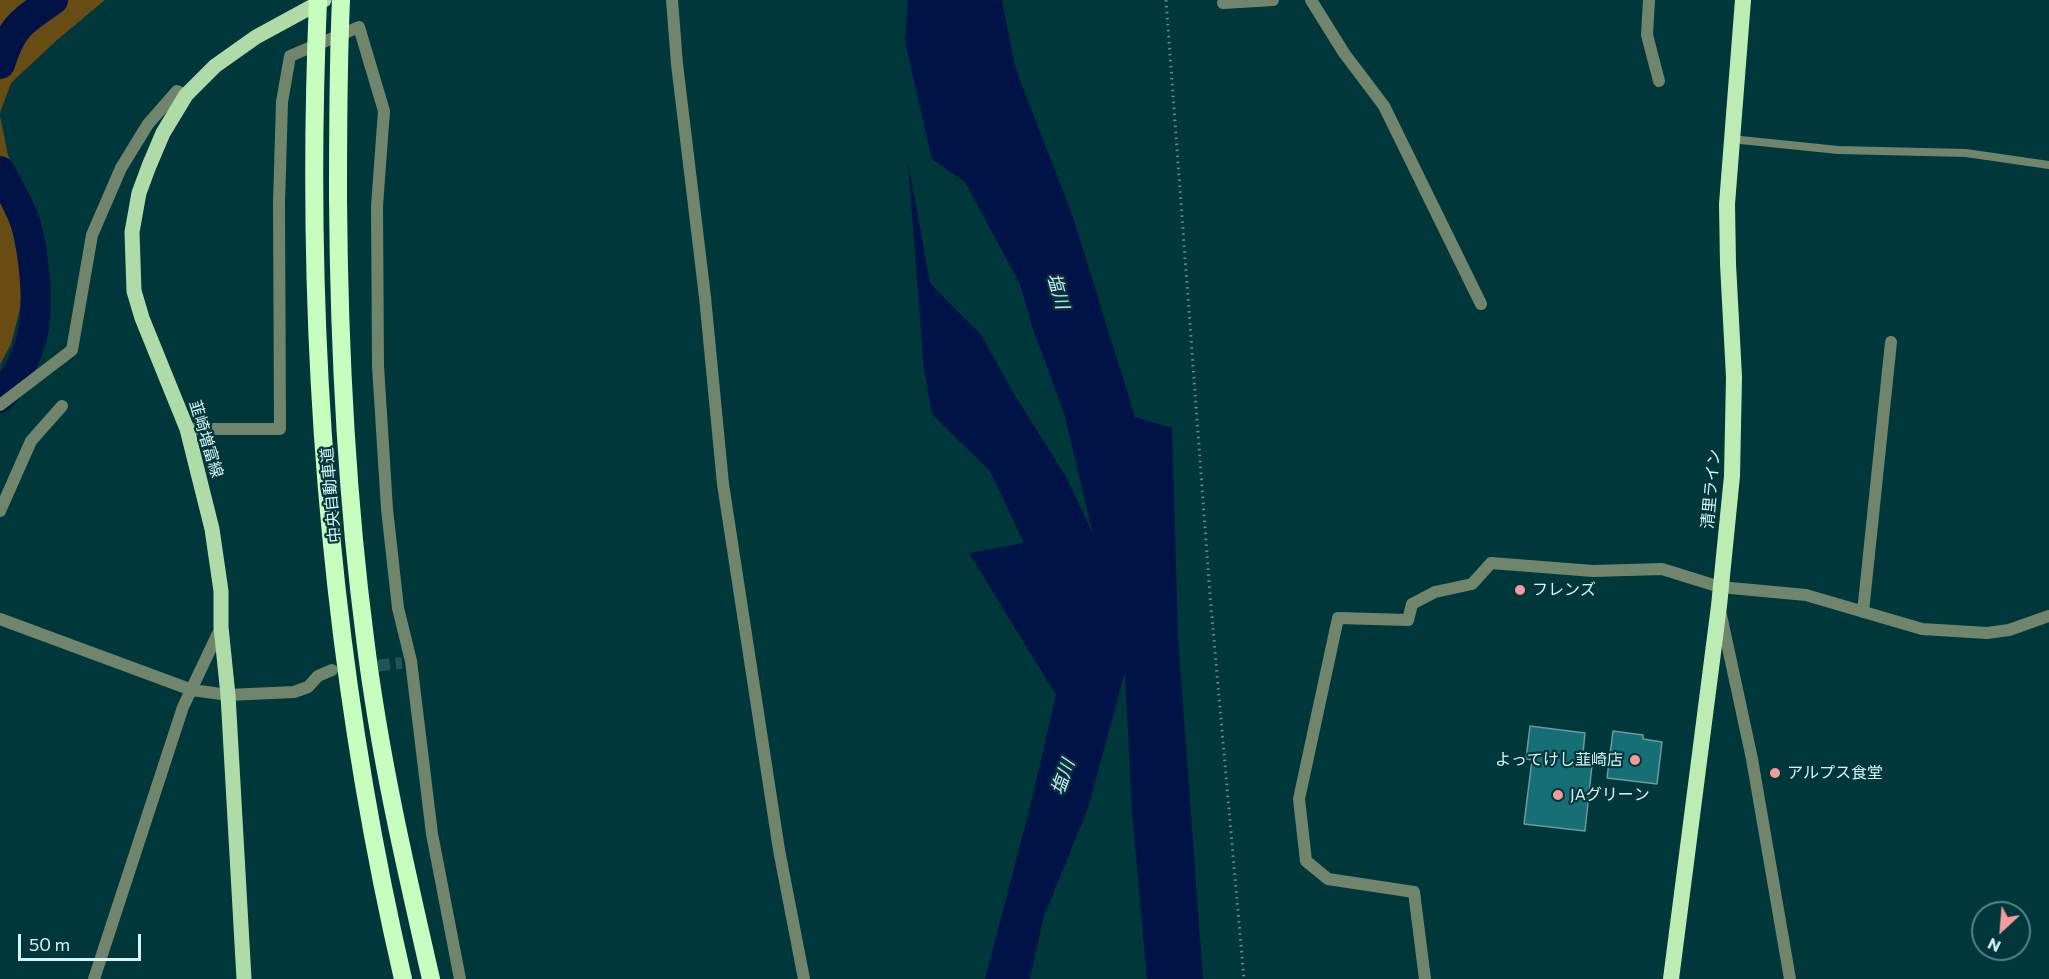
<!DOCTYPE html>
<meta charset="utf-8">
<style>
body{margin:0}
#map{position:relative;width:2049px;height:979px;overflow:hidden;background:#00373b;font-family:Commissioner,sans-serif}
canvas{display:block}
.north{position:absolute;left:1971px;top:901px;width:60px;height:60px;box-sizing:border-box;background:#00373b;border:2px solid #578386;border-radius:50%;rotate:206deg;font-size:16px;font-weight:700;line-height:24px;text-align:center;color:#daf4f6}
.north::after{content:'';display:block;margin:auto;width:21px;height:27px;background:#f59b99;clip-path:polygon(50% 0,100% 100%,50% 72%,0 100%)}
.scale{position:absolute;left:18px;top:934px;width:123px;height:27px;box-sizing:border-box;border:3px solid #daf4f6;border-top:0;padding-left:8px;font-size:18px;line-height:21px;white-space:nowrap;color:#daf4f6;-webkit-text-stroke:4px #00373b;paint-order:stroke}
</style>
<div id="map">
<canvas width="2049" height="979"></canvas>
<div class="north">N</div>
<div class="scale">50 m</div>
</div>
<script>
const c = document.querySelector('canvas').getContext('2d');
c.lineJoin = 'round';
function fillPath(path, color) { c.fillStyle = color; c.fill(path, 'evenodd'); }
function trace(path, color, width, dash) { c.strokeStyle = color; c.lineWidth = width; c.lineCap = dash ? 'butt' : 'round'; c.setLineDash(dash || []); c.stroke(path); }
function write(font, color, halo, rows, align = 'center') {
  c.font = font + ' Commissioner,"Noto Sans JP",sans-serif'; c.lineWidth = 4.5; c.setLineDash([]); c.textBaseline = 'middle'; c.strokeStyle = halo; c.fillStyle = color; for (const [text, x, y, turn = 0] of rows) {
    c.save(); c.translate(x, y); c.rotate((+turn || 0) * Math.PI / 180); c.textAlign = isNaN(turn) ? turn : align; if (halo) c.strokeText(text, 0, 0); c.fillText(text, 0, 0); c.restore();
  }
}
const green = new Path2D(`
 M0,0H105L57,40L11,83L0,113Z
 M0,116L8,155L19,185L24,279L19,313L11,344L0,365Z`);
const water = new Path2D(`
 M908,0H1002L1015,67L1073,217L1135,417L1172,428L1178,637L1203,979H1147L1132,811L1125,672L1088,808L1044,916L1030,979H985L1031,803L1056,695L969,553L1024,543L990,471L932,414L924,369L908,162L930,283L982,336L1011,389L1066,477L1093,534L1064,413L1033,329L1020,284L965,182L932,159L905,42Z`);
const river = new Path2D(`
 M0,64C12,26 21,22 53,0
 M0,171C8,188 21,207 26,225C34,254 39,302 33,332C30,351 14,384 0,398`);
const building = new Path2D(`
 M1530,726L1585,733L1582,763L1592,765L1585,831L1524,824L1532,760L1526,759Z
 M1613,731L1643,735V739L1662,742L1657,784L1607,778Z`);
const minorTunnel = new Path2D(`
 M342,669L402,663`);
const path = new Path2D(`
 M1166,0L1210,595L1244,979`);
const service = new Path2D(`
 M1731,139L1838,150L1966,153L2049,165`);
const minor = new Path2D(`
 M672,0L677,64L705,297L723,484L779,850L804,979
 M1311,0L1344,53L1384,106L1481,304
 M1649,0L1647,35L1659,81
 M1223,3L1273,0
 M0,405L72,350L92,235L121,168L148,124L177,91L186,95
 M187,429H280L279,203L282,102L290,56L359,27L384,111L377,206L378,366L387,509L398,608L411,661L432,834L460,979
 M0,511L31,441L62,406
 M1863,612L1891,342
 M1721,615L1752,759L1790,979
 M0,619L192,690L228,695L294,692L308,687L318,676L332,670
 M94,979L183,707L221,627
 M1425,979L1414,892L1328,879L1306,861L1299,799L1338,618L1408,620L1412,604L1435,592L1472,584L1491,563L1593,571L1662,569L1720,587L1806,595L1922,629L1987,633L2009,630L2049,616`);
const primary = new Path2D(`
 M244,979L228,695L221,627V591L212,529L187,429L142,318L134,291L132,232L139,193L149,166L163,133L186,95L215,66L256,37L324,0`);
const trunk = new Path2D(`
 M1671,979L1719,606L1732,476L1734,377L1728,264L1727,204L1743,0`);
const motorway = new Path2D(`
 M318,0C304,327 329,660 403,979
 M341,0C338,66 338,132 338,198C339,345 346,492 365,638C379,753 405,866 431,979`);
const markers = [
 [1520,590,6,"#f59b99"],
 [1635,760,6,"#f59b99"],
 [1775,773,6,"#f59b99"],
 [1558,795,6,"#f59b99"]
];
const streetNames = [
 ["韮崎増富線",206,439,73],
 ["清里ライン",1711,489,-85],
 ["中央自動車道",331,495,-95]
];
const poiNames = [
 ["フレンズ",1532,590],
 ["よってけし韮崎店",1623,760,"right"],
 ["アルプス食堂",1787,773],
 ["JAグリーン",1570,795]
];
const waterNames = [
 ["塩川",1058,291,74],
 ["塩川",1063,777,-70]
];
fillPath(green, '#684c14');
fillPath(water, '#001346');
trace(river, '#001346', 30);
fillPath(building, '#166f75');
trace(building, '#699b9f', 1.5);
trace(minorTunnel, '#215357', 12, [12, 6]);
trace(path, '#628c8f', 3, [1.5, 4.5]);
trace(service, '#70856c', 8);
trace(minor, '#70856c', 12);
trace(primary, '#afdba8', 15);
trace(trunk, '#bcecb4', 16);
trace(motorway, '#c8fdc0', 18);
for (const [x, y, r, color] of markers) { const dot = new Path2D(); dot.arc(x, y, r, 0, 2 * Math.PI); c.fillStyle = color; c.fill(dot); trace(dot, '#00373b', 2); }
write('16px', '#daf4f6', '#00373b', streetNames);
write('16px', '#daf4f6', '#00373b', poiNames, 'left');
write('italic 18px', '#d6e0f1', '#00373b', waterNames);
</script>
